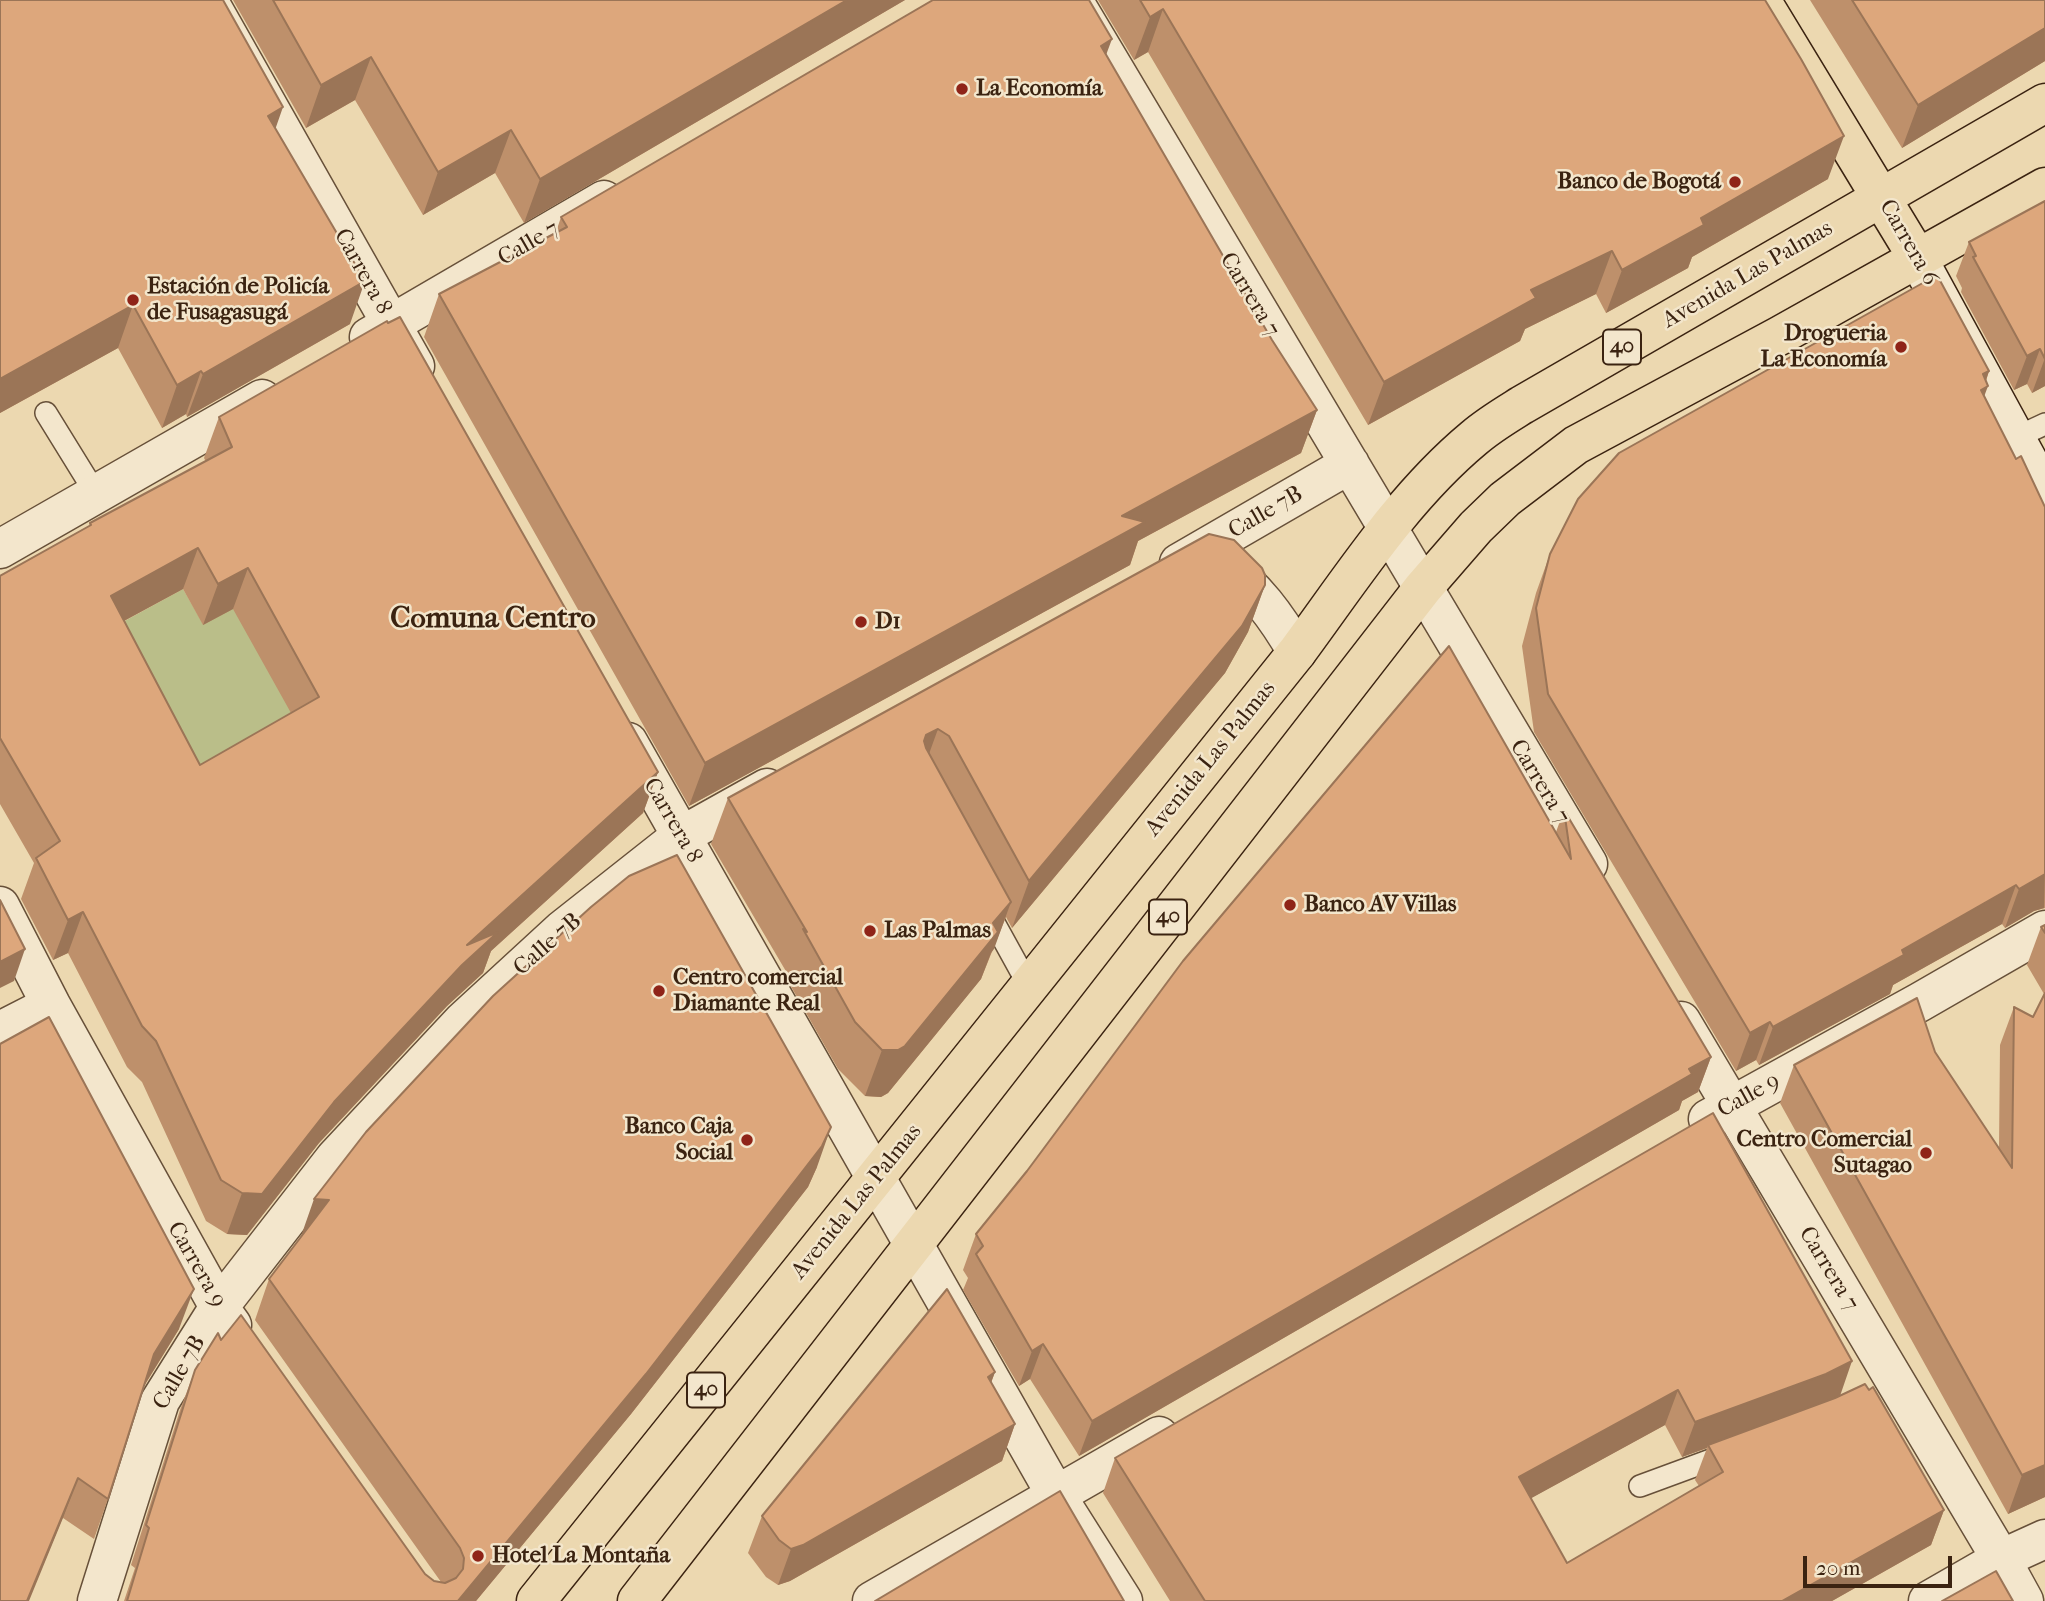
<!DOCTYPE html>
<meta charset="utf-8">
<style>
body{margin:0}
#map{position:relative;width:2045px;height:1601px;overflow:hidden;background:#ecd8b0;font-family:"IM FELL French Canon",serif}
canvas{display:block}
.scale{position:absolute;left:1803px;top:1556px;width:149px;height:32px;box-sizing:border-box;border:4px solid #3b2311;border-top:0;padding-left:9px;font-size:21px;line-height:24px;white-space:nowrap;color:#3b2311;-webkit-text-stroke:5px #f3e6cc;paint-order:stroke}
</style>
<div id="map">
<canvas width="2045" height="1601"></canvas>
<div class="scale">20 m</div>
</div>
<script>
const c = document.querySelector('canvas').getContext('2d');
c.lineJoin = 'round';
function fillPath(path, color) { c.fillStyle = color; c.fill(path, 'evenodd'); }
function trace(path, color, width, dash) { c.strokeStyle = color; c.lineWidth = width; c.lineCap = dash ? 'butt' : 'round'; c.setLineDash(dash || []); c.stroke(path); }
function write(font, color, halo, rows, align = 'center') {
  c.font = font + ' "IM FELL French Canon",serif'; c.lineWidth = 5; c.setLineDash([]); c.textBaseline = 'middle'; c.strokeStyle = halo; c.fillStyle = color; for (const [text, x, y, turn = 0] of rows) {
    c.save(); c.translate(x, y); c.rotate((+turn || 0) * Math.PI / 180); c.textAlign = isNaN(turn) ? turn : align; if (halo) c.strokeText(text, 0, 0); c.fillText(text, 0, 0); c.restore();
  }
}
const green = new Path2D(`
 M271,588L295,721L184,807L110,629L183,589L203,624Z`);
const lane = new Path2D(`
 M46,413L96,494
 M2015,438L2045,424
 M986,908L1029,986
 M1640,1486L1727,1454`);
const street = new Path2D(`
 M208,0L415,366
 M1073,0L1588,864
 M369,337L604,200
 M0,549L262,399
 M1179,563L1350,464
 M1222,563C1255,587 1277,617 1297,652
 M628,742L1056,1495L1123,1601
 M0,906L51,1005L219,1307L232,1325
 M1681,1021L2001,1559L2024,1601
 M0,1031L51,1005
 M1708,1119L1920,1002L2045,930
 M97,1601L160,1401L219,1307L335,1158L463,1021L562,930L681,836L767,788
 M872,1601L1159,1436
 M1928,1601L2001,1559L2045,1539`);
const secondary = new Path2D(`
 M1917,257L2045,492`);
const primary = new Path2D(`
 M1761,0L1917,257
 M536,1601L1297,652C1351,579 1403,497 1474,438C1489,425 1506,415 1522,405L2045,103
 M637,1601L1423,588L1476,527L1505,499L1576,445L1779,336L2045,187`);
const wall = new Path2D(`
 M0,0L276,129L350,324L187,417L186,414L162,428L118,348L0,413Z
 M233,0H905L524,223L495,173L423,215L355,100L306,128Z
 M1098,0H1765L1828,179L1692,257L1688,268L1606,313L1596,294L1525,329L1520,341L1368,425L1148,52L1134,60Z
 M1810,0H2045V61L1902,148Z
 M1106,55L1272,340L1317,410L1301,453L1138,541L1130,565L689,806L424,337L439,294L556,232L561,217Z
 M2045,201V386L2032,393L2027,384L2014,390L1961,292L1962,288L1956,276L1969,242Z
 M1989,371L1986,381L1984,397L2016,459L2045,507V908L2034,911L2005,928L2002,924L1893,985L1890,994L1759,1065L1756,1060L1736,1071L1534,732L1522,646L1536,593L1550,554Z
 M219,417L658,772L643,813L491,951L483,973L447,1006L319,1143L247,1235L227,1234L206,1221L142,1082L127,1067L68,953L53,960L21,899L34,863L0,804V576L89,526L90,523L206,462L204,458ZM183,589L203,625L233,609L291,713L200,765L124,621Z
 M1265,585L1248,632L1225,673L1012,928L1006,917L981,979L888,1093L881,1097L865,1096L838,1069L785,976L787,973L711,844L728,798Z
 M1564,810L1711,1057L1698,1092L1682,1101L1679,1110L1079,1456L1030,1379L1019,1386L963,1290L968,1278L963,1270L976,1234L1556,832Z
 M2045,925V1497L2008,1514L1780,1103L1794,1065L1935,1052L1999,1148L2000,1045L2014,1007L2033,1017L2044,994L2027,965L2041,927Z
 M0,1044L179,1329L143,1388L108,1499L94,1539L63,1518Z
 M1713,1113L1840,1396L1944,1510L1931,1545L1832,1601H1170L1103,1493L1115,1458ZM1665,1425L1682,1457L1707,1448L1695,1480L1699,1486L1567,1563L1531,1498Z
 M817,1167L808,1187L631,1414L476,1601H124L135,1568L131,1565L180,1410L195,1370L221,1340L425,1574L434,1581L441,1582L255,1320L269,1279Z
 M995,1372L991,1383L1015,1424L1002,1461L790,1581L778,1585L766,1577L748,1553L762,1516Z`);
const shadedWall = new Path2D(`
 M847,0H905L524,223L540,179Z
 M1163,9L1148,52L1134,60L1150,17Z
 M2045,28V61L1902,148L1918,105Z
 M1112,39L1096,82L1101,46Z
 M371,57L355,100L306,128L321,85Z
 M283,107L268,150V116Z
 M511,130L495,173L423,215L438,172Z
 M1844,136L1828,179L1692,257L1688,268L1606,313L1622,270L1701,218Z
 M1612,251L1596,294L1525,329L1520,341L1368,425L1384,382L1531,290Z
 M365,281L350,324L187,417L203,374Z
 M133,305L118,348L0,413V379Z
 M2040,349L2027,384L2014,390L2027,356Z
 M2045,358V386L2032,393Z
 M201,371L186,414L162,428L177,385Z
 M1989,371L1983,389L1988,386L1974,424L1983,374Z
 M1317,410L1301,453L1138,541L1130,565L689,806L705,763L1122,516Z
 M198,548L183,589L96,636L111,596Z
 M248,568L233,609L203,625L218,584Z
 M1265,585L1248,632L1225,673L1012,928L1029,881Z
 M938,729L921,776L909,782L926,735Z
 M658,772L643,813L491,951L483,973L447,1006L319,1143L247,1235L227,1234L242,1193L467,945Z
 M2045,874L2044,908L2034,911L2005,928L2019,889Z
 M2016,885L2002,924L1893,985L1890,994L1759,1065L1773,1027L1902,950Z
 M1011,902L994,949L991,953L981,979L888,1093L881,1097L865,1096L882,1050Z
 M83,912L68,953L53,960L68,920Z
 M25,949L14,981L0,988V962Z
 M1770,1022L1756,1060L1736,1071L1750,1033Z
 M1711,1057L1698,1092L1682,1101L1679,1110L1079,1456L1092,1421Z
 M831,1127L817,1167L808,1187L631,1414L476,1601H458Z
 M314,1199L329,1200L300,1239Z
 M194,1289L179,1329L139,1394L154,1354Z
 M1043,1344L1030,1379L1019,1386L1032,1351Z
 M1852,1361L1840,1396L1813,1409L1708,1445L1707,1448L1682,1457L1695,1422Z
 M995,1372L981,1409L988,1377Z
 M1678,1390L1665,1425L1506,1512L1519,1477Z
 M1015,1424L1002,1461L790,1581L778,1585L791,1549Z
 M2045,1465V1497L2008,1514L2022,1475Z
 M78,1478L63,1518L29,1601H27Z
 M1944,1510L1931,1545L1832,1601H1782Z`);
const building = new Path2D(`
 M0,0H223L283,107L268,116L365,281L203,374L201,371L177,385L133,305L0,379Z
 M273,0H847L540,179L511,130L438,172L371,57L321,85Z
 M933,0H1089L1112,39L1101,46L1272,340L1317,410L1122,516L1145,522L705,763L439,294L567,227L561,217Z
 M1140,0H1765L1801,59L1844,136L1701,218L1704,225L1622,270L1612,251L1531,290L1536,298L1384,382L1163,9L1150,17Z
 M1852,0H2045V28L1918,105Z
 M2045,201V359L2040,349L2027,356L1973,257L1976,256L1969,242Z
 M1937,275L1989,371L1983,374L1988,386L1981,390L2016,459L2021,456L2045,507V874L2019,889L2016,885L1902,950L1904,955L1773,1027L1770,1022L1750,1033L1548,694L1536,608L1550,554L1578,499L1619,453Z
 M400,317L658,772L467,945L498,932L462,965L334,1102L262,1194L242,1193L221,1180L156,1041L142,1026L83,912L68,920L36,858L60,841L0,738V576L91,525L90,523L232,447L219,417L387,321L388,323ZM198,548L218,584L248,568L319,697L200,765L111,596Z
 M1209,534L1234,540L1262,568L1265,575V585L1242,626L1029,881L949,736L938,729L926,735L924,741L926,748L1011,902L993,923L998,932L905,1046L898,1050H882L855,1022L803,929L807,932L728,798Z
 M1449,646L1571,859L1564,810L1711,1057L1689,1069L1692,1074L1092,1421L1043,1344L1032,1351L976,1254L983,1246L976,1234L1027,1171L1183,961Z
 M677,855L831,1127L822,1146L646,1374L458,1601H127L149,1528L146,1525L195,1370L218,1333L221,1340L241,1315L425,1574L434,1581L445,1583L456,1578L463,1569L464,1558L460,1548L269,1279L329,1200L314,1199L366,1132L493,996L591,907L629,876Z
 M0,900L25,949L0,962Z
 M2045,925V933L2041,927Z
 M2045,993V1465L2022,1475L1794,1065L1917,998L1935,1052L2012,1168L2014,1007L2033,1017Z
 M49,1017L194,1289L154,1354L108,1499L78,1478L27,1601H0V1044Z
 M1713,1113L1852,1361L1826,1374L1695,1422L1678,1390L1519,1477L1567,1563L1723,1472L1708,1445L1835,1398L1865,1384L1869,1390L1873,1387L1944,1510L1782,1601H1205L1115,1458Z
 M947,1289L995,1372L988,1377L1015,1424L803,1545L791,1549L779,1540L762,1516Z
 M1060,1491L1124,1601H875Z
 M1996,1571L2013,1601H1942Z`);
const markers = [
 [962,89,7,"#8f2418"],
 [1735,182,7,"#8f2418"],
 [133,300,7,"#8f2418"],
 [1901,347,7,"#8f2418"],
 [861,622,7,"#8f2418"],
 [1290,905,7,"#8f2418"],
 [870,931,7,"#8f2418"],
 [659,991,7,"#8f2418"],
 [747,1140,7,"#8f2418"],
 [1926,1153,7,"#8f2418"],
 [478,1556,7,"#8f2418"]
];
const shields = [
 [1622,347,38],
 [1168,917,38],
 [706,1390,38]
];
const shieldNames = [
 ["40",1622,347],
 ["40",1168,917],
 ["40",706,1390]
];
const poiNames = [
 ["La Economía",976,89],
 ["Banco de Bogotá",1721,182,"right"],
 ["Estación de Policía",147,287],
 ["de Fusagasugá",147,313],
 ["Drogueria",1887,334,"right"],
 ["La Economía",1887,360,"right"],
 ["D1",875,622],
 ["Banco AV Villas",1304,905],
 ["Las Palmas",884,931],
 ["Centro comercial",673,978],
 ["Diamante Real",673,1004],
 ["Banco Caja",733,1127,"right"],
 ["Social",733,1153,"right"],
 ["Centro Comercial",1912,1140,"right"],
 ["Sutagao",1912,1166,"right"],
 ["Hotel La Montaña",492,1556]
];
const streetNames = [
 ["Carrera 6",1908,243,60],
 ["Calle 7",529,244,-30],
 ["Carrera 8",362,272,61],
 ["Avenida Las Palmas",1748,275,-30],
 ["Carrera 7",1249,295,59],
 ["Calle 7B",1266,513,-30],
 ["Avenida Las Palmas",1211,759,-51],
 ["Carrera 7",1539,782,59],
 ["Carrera 8",672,821,60],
 ["Calle 7B",548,945,-41],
 ["Calle 9",1749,1096,-29],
 ["Avenida Las Palmas",857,1202,-51],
 ["Carrera 9",196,1265,60],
 ["Carrera 7",1828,1269,59],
 ["Calle 7B",180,1373,-60]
];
const districtNames = [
 ["Comuna Centro",493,620]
];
fillPath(green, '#babe89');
trace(lane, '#675039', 24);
trace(street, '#675039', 41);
trace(secondary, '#3b2311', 41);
trace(primary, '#3b2311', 41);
trace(lane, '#f3e6cc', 21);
trace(street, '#f3e6cc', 38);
trace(secondary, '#f3e6cc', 38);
trace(primary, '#ecd8b0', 38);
fillPath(wall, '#be906b');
fillPath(shadedWall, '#9b7557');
fillPath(building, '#dda77c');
trace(building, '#9b7557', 2);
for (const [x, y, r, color] of markers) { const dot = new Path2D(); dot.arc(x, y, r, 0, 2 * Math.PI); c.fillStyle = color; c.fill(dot); trace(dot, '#f3e6cc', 2.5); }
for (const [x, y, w] of shields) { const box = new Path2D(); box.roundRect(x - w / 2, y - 17.5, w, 35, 5); c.fillStyle = '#f3e6cc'; c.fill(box); trace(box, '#3b2311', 2); }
write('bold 21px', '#3b2311', null, shieldNames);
write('bold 23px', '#3b2311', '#f3e6cc', poiNames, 'left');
write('23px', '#3b2311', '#f3e6cc', streetNames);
write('bold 30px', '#3b2311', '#f3e6cc', districtNames);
</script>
